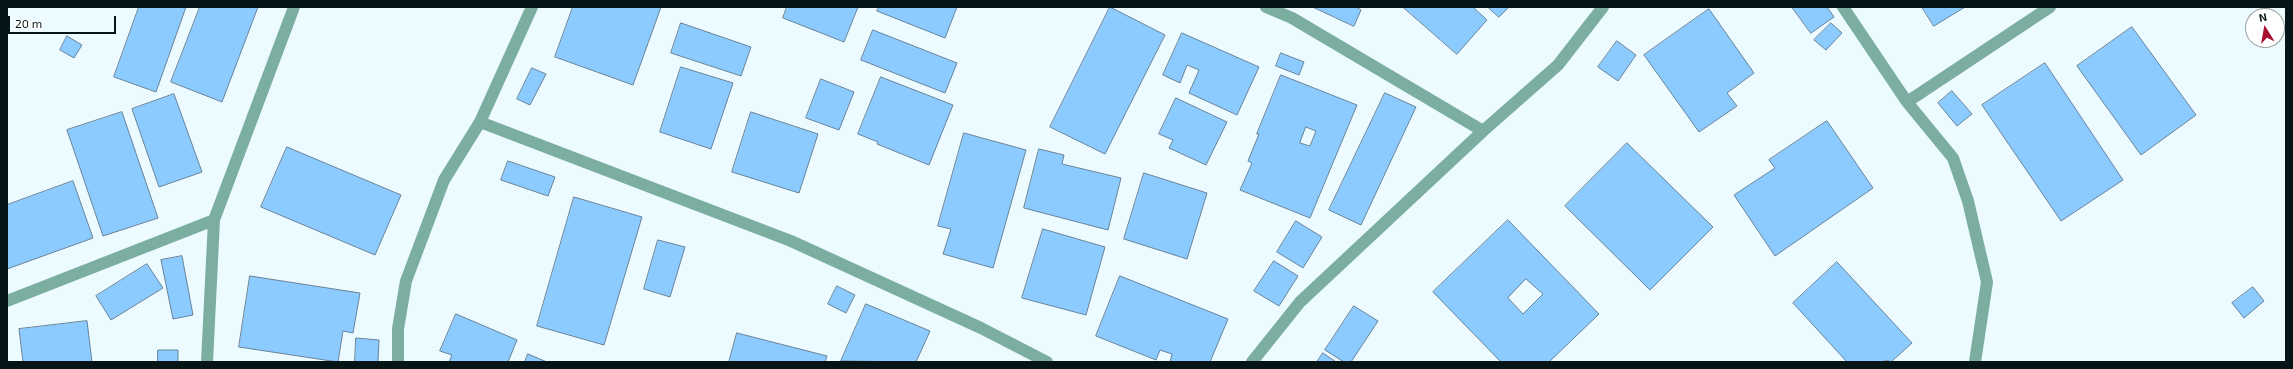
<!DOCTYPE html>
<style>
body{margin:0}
#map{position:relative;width:2293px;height:369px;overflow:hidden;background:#ebfbff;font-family:"Exo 2",sans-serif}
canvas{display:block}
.frame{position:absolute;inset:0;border:8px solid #051417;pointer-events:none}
.north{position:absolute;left:2245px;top:8px;width:40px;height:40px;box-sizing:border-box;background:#fff;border:1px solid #9ba1a2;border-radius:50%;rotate:349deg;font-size:11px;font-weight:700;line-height:16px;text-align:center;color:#051417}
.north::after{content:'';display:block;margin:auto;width:14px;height:18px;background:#a70e30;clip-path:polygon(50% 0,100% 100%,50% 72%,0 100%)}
.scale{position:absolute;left:8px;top:16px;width:108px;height:18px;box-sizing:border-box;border:2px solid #051417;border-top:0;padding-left:5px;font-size:12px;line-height:14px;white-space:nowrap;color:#051417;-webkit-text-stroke:3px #fff;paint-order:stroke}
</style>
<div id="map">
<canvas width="2293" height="369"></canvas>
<div class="frame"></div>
<div class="north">N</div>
<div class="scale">20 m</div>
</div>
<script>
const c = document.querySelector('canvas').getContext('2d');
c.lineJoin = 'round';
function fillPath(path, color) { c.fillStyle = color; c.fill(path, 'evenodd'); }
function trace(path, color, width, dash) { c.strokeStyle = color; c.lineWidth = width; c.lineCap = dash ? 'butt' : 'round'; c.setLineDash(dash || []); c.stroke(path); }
const building = new Path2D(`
 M139,7H186L156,92L114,77Z
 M200,7H258L222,102L171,82Z
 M573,7H661L633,85L555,57Z
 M787,7H858L844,42L783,18Z
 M879,7H957L945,38L877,11Z
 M1110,7L1165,35L1105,154L1050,127Z
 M1313,7H1356L1361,10L1354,26Z
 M1403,7H1475L1474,8L1487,20L1457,54Z
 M1488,7H1509L1499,17Z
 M1792,7H1827L1834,17L1811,33Z
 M1922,7H1965L1934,26Z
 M1709,9L1754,73L1727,93L1737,106L1699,132L1644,55Z
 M681,23L751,47L741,76L671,53Z
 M1831,23L1842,33L1826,50L1814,40Z
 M2132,27L2196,115L2141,155L2077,66Z
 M873,30L957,63L945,93L861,60Z
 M1182,33L1259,67L1237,115L1189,93L1199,70L1187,65L1180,83L1163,75Z
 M67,36L82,45L74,58L60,50Z
 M1617,41L1636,55L1618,81L1598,67Z
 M1281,53L1304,62L1299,75L1276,66Z
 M2045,63L2123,180L2061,221L1982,105Z
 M681,67L733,83L711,149L660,132Z
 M532,68L546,74L530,105L517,99Z
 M1281,75L1357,105L1310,218L1240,190L1252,163L1248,161L1259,134H1257ZM1306,127L1316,131L1310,146L1300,143Z
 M881,77L953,105L929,165L877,144L878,142L858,134Z
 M821,79L854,92L839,130L806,118Z
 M1952,91L1972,114L1957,126L1938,103Z
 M1385,93L1416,107L1361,225L1329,210Z
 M174,94L202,172L159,187L132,109Z
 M1176,98L1227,122L1206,165L1169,148L1173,140L1159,134Z
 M122,112L158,218L103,236L67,130Z
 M751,112L818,134L799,193L732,172Z
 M1827,121L1873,188L1775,256L1734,195L1775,168L1769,160Z
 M964,133L1026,150L993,268L943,254L951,229L938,226Z
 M1627,143L1713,227L1650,290L1565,206Z
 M287,147L401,195L375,255L261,207Z
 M1039,149L1064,155L1062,164L1121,178L1108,230L1024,208Z
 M508,161L555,177L548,196L501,180Z
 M1144,173L1207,193L1187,259L1124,239Z
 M73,181L93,238L7,269V205Z
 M574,197L642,217L604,345L537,326Z
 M1508,220L1599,314L1549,362H1501L1433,292ZM1526,279L1543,294L1523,314L1508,298Z
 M1296,221L1322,237L1303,268L1277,252Z
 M1043,229L1105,247L1086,315L1022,298Z
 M658,240L685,247L670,297L644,289Z
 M182,256L193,315L173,319L161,260Z
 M1274,261L1298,276L1279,306L1254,291Z
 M1837,262L1912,343L1891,362L1886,360L1883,362H1847L1793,303Z
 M147,264L163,288L111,320L96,296Z
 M250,276L360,293L353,333L343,331L338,362L239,347Z
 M1120,276L1228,319L1210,362H1170L1172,354L1160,350L1156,360L1096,336Z
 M837,286L855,295L846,313L828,304Z
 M2253,287L2264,301L2244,318L2232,303Z
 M866,304L930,331L916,362L841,361Z
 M1354,306L1378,321L1351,362H1344L1325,350Z
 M456,314L517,340L508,362H449L452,355L440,351Z
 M87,321L92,362H23L19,329Z
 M737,333L827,356L825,362H729Z
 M356,338L379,340L378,362H355Z
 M158,350H178V362H158Z
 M1323,353L1336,362H1317Z
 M528,354L547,362H525Z`);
const minor = new Path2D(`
 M1266,7L1292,18L1483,131
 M1843,7L1907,102L1953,158L1968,201L1987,282L1975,362
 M1907,102L2050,7
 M480,122L791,241L981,328L1047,362
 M7,301L214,220
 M207,362L214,220L294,7
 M398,362V329L406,281L444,180L480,122L532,7
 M1252,362L1300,302L1483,131L1558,65L1603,7`);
fillPath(building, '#8bcbff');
trace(building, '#698398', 1);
trace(minor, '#7cada1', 12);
</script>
